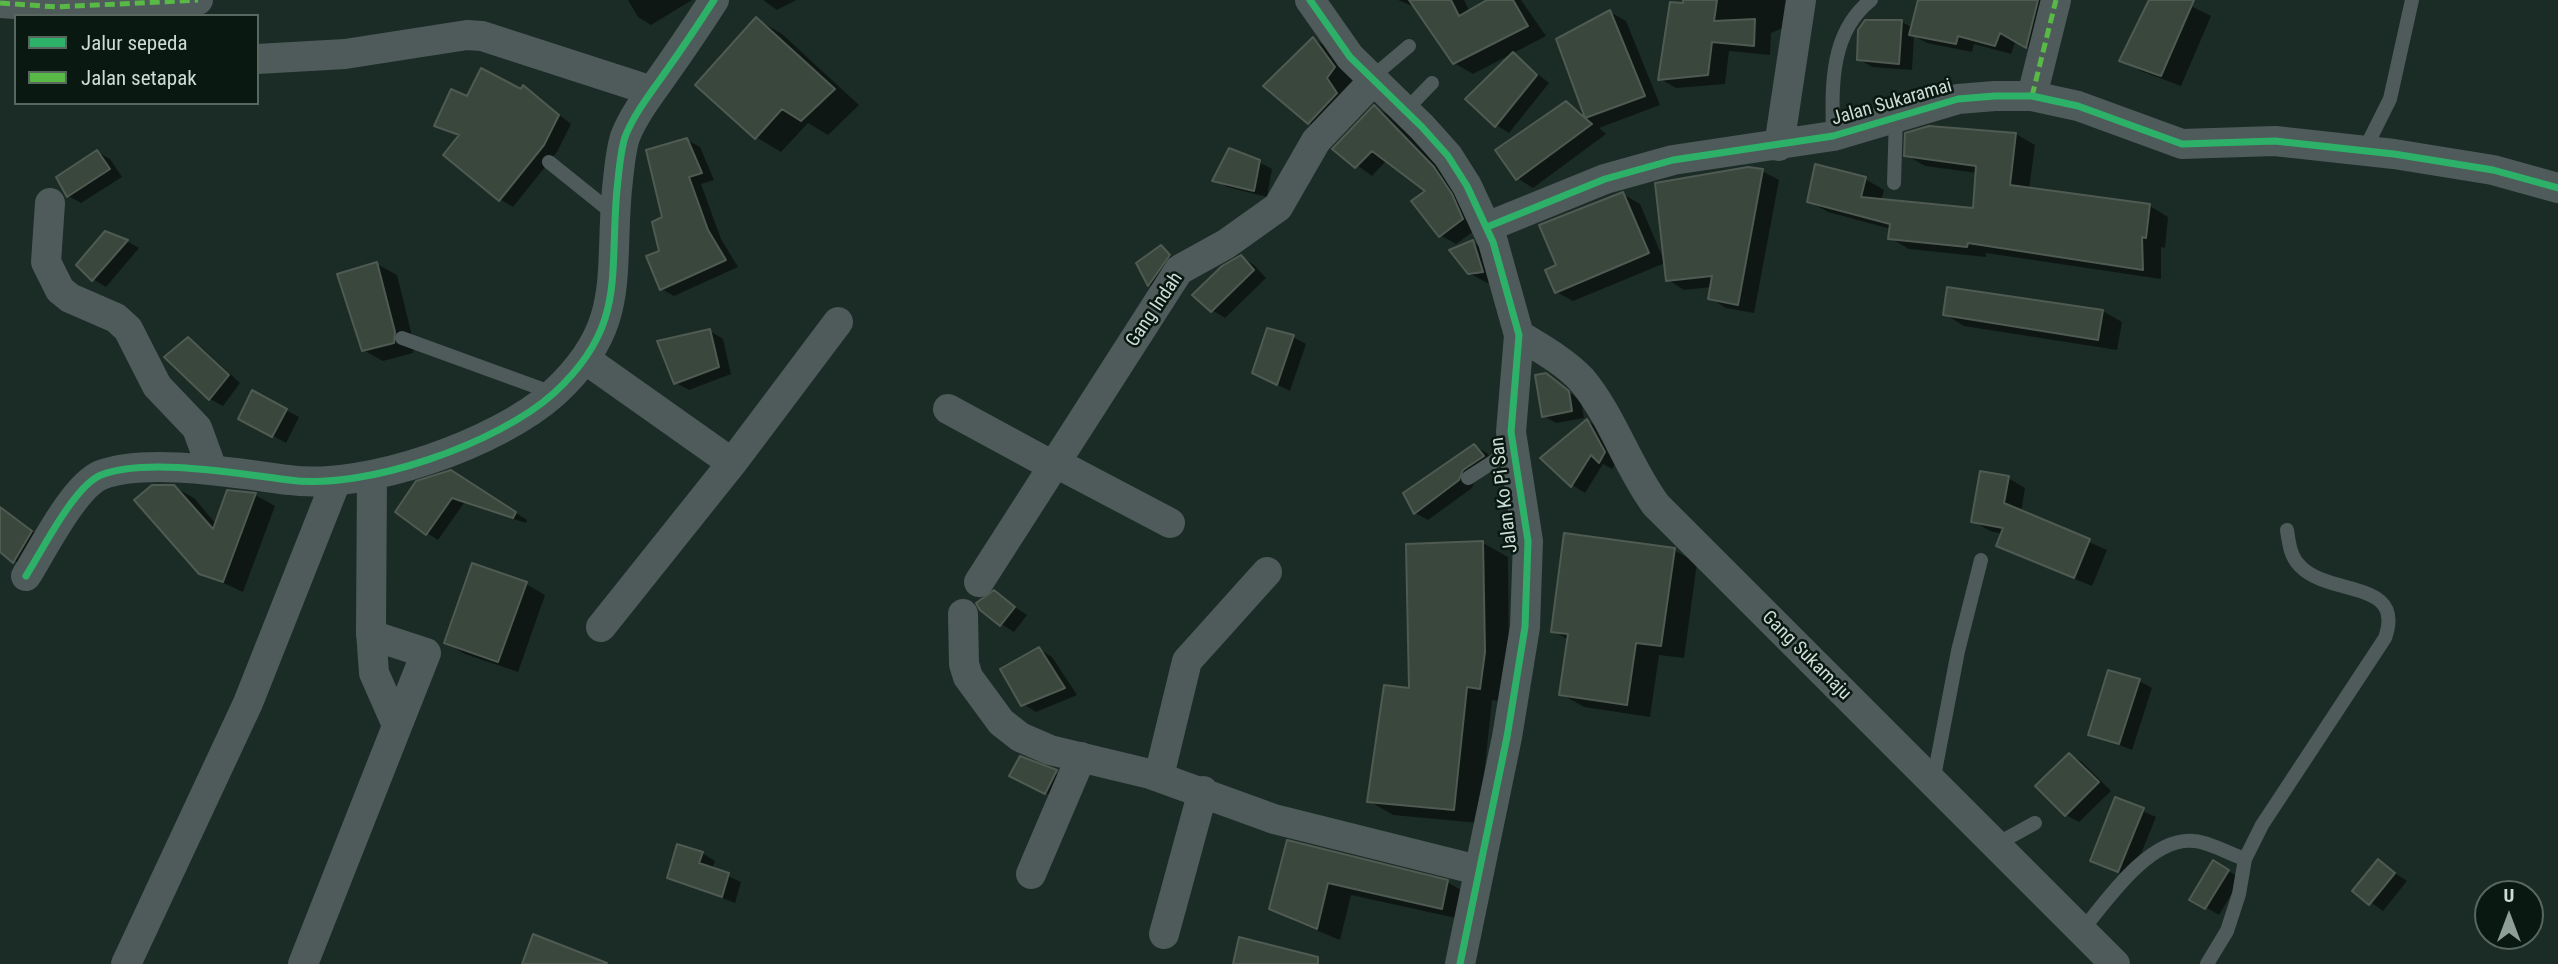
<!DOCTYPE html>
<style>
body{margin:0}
#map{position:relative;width:2558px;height:964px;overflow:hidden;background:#1b2c26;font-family:"Roboto Condensed",sans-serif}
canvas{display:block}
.legend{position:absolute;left:14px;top:14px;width:245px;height:91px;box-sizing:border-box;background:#0a1812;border:2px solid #586760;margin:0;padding:9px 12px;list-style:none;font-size:21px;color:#ccddd6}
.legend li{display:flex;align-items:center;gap:14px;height:35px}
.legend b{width:35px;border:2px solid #586760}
.north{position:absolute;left:2474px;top:880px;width:70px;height:70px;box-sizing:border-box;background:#0a1812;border:2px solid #586760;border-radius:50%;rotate:0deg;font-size:19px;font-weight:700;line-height:28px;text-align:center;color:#ccddd6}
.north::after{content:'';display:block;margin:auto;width:24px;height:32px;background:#8e9f98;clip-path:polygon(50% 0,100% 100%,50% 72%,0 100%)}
</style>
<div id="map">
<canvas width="2558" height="964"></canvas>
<ul class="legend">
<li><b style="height:9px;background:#2db169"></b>Jalur sepeda</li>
<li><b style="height:9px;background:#58b947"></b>Jalan setapak</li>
</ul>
<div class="north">U</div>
</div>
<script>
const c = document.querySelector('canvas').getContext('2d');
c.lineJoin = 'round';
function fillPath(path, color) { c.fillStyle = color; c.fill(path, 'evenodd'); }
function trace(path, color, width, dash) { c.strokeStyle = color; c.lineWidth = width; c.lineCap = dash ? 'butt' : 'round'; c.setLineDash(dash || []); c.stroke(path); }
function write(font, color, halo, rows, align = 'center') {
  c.font = font + ' "Roboto Condensed",sans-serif'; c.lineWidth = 5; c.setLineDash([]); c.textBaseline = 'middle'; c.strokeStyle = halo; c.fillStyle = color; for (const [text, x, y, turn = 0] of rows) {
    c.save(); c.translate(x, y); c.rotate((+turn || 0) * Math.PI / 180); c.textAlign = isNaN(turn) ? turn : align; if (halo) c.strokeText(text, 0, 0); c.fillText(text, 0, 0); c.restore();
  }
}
const shadow = new Path2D(`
 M628,0H692L651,25L638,17Z
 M763,0H796L777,10Z
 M1398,0H1464L1470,12L1491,0H1521L1546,36L1473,74L1454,63L1417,8Z
 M1685,0H1798V22L1771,33L1770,55L1729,51L1725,84L1676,88L1660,79Z
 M1920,0H2059L2042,55L2016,40L2011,54L1974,44L1972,52L1927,43L1914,36L1912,70L1872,67L1859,59L1902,22L1913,28Z
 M2151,0H2179L2211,16L2181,86L2141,71L2122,60Z
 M1610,12L1626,21L1660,105L1599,128L1606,134L1533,188L1517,178L1566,103L1585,114Z
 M756,19L782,34L859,105L828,135L808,123L781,152L756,137Z
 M1313,39L1333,50L1354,79L1345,90L1329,134L1309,123Z
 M1513,54L1549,83L1509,133L1496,125Z
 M524,87L571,124L557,152L513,207L500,199L460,137L436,126L467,98L521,91Z
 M1375,107L1390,116L1450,178L1478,228L1456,244L1440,235L1428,191L1387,160L1372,176L1335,149Z
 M1929,128L2016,134L2035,145L2029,189L2150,206L2168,217L2165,248L2161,247V279L1986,253V257L1909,249L1890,238L1891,229L1828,212L1809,201L1865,179L1884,190L1881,201L1975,210L1977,173L1925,166L1906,155Z
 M687,140L700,147L714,180L701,184L721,239L738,267L674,296L662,289L661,252L665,218Z
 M97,152L110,159L122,177L81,203L68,196Z
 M1259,162L1272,169L1267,197L1227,187L1215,180Z
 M1762,171L1779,180L1754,313L1726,308L1710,298L1712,287L1684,290L1668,280Z
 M1623,194L1640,204L1665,263L1573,301L1556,292L1559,266Z
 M127,241L139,248L106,287L93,279Z
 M1473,242L1490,252L1500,281L1487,283L1469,273Z
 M1161,247L1182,264L1162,292L1149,285L1139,264Z
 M1241,257L1254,265L1266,278L1225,318L1212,310Z
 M377,264L397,275L414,344L413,353L383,361L363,350Z
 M2103,311L2122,322L2117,350L1964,326L1945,314Z
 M710,331L723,339L731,374L689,390L676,383Z
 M1293,337L1306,344L1290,391L1267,380Z
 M188,339L201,347L240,383L223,406L210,399L167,357Z
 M1546,374L1581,401L1584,418L1556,423L1544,416Z
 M286,410L299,417L286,443L253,425Z
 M1588,421L1600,428L1618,460L1612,469L1603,464L1585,493L1572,485L1543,458Z
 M1474,446L1487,453L1496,464L1476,477L1472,488L1428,520L1415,513Z
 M2008,478L2025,488L2021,512L2107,550L2092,586L2016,555L1998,545L2003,534L1990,531L1973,521Z
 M463,479L527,520L526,523L464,503L438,540L427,533Z
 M174,487L194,498L216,524L229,491L255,495L275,506L243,592L200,572Z
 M0,509L44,539L26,569L0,550Z
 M1483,543L1508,557L1509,667L1505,702L1492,700L1479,823L1393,815L1369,801L1411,690L1407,546Z
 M1674,550L1697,563L1684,658L1659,655L1650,717L1584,707L1561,694L1569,640L1553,631Z
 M526,584L545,595L518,672L465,654L446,643Z
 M994,593L1027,615L1014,632L1001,624Z
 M1039,649L1052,657L1077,695L1036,712L1023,704Z
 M2139,681L2152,688L2132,750L2091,734Z
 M2069,755L2082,762L2111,791L2079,822L2066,815L2038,786Z
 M1055,773L1068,780L1058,799L1024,783Z
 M2116,799L2156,817L2131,878L2092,861Z
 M1288,842L1447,882L1470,895L1465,920L1351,895L1340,940L1294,921L1271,908Z
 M702,853L715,861L712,869L741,882L735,903L669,877Z
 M2378,862L2407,881L2383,911L2355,891Z
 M2213,863L2241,878L2219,915L2191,899Z`);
const building = new Path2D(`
 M1409,0H1451L1459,16L1487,0H1513L1528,26L1453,64Z
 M1683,0H1717L1714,21L1755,19L1754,46L1712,42L1708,75L1658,80L1670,2L1683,3Z
 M1918,0H2038L2026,48L2000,33L1995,46L1958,36L1956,44L1909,35Z
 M2149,0H2194L2161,76L2119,61Z
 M1610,10L1645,96L1585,118L1592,124L1516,180L1495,150L1566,101L1585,118L1556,39Z
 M756,17L835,89L801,121L782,109L755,139L695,85Z
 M1865,20H1902L1899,64L1857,60L1858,30Z
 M1313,37L1335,67L1327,78L1337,93L1308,124L1263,86Z
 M1513,52L1537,75L1495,127L1465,99Z
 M481,68L521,89L523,85L559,115L544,145L499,201L443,155L459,135L434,126L451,89L467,96Z
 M1374,105L1434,167L1452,194L1463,219L1439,237L1411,201L1425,191L1372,151L1355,168L1332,149Z
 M1929,126L2016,133L2010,185L2150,204L2146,238L2142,237L2143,270L1968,243L1967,247L1888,239L1890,224L1807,202L1815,164L1866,177L1861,197L1973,208L1976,166L1904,156L1905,133Z
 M687,138L702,173L689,177L708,230L726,260L660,290L646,256L659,251L652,222L662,217L646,150Z
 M1229,148L1260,160L1254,191L1212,181Z
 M97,150L110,169L67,197L56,177Z
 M1748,167L1763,169L1738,305L1708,299L1712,276L1666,281L1655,183Z
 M1623,192L1649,253L1555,293L1545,270L1556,265L1539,225Z
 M105,231L128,240L92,281L76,265Z
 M1473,240L1483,272L1468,274L1449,250Z
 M1161,245L1170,255L1148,286L1136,263Z
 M1241,255L1254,270L1211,312L1192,295L1222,266Z
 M377,262L395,332L394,343L362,351L337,274Z
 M1947,287L2103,310L2098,340L1943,315Z
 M1267,328L1294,335L1277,385L1252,373Z
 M710,329L719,367L674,384L657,341Z
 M188,337L229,375L209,400L164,357Z
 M1546,373L1569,391L1572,411L1542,417L1535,375Z
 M252,390L287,409L272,437L238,419Z
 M1587,419L1605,452L1599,463L1591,455L1571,487L1540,458Z
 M1474,444L1484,456L1463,470L1459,480L1414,514L1403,493Z
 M451,470L516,512L513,518L452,498L426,535L395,512L416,481Z
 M1980,471L2009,476L2004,503L2090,539L2074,578L1996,546L2003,528L1971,522Z
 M152,485H174L213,529L227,490L256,493L223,582L199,574L134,500Z
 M0,507L32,531L13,563L0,552Z
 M1564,533L1675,548L1661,646L1636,643L1627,705L1559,695L1568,634L1551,632Z
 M1483,541L1485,652L1480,689L1467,687L1454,810L1367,802L1384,685L1409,688L1406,544Z
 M472,563L527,582L498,662L444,643Z
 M994,590L1015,607L1000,626L980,610L976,603Z
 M1039,647L1065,688L1021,706L1000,669Z
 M2108,670L2140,679L2119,744L2088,735Z
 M2069,753L2099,782L2065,816L2035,786Z
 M1020,756L1057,770L1045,794L1009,776Z
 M2115,797L2144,808L2118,872L2090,861Z
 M1287,840L1448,880L1442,909L1328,883L1317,929L1269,909Z
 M677,844L703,852L699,863L729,873L722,897L667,878Z
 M2378,859L2395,873L2369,905L2352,891Z
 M2213,860L2229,870L2205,909L2189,900Z
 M533,934L607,963L606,964H522Z
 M1239,937L1318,957V964H1233Z`);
const lane = new Path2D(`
 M1371,78L1409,46
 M1405,111L1432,83
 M1833,136C1832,88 1829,33 1871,0
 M2364,151L2390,99L2412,0
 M549,162L615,215
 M1894,183L1896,116
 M402,338L553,393
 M1468,478L1513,449
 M1933,782L1958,651L1981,560
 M1995,845L2035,823
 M2081,932C2106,901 2150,836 2194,841C2210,842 2229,854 2245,859
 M2207,964L2227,931L2239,894L2245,859L2262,825L2385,638C2406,579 2329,597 2300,566C2290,556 2289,543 2287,530`);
const street = new Path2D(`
 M1310,0L1350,57L1422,127L1448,156L1467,186L1493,242L1519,335L1511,432L1528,541L1525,627L1507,737L1460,964
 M0,3L57,7L198,0
 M257,59L345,54L467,35L482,36L652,91
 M2032,96L2056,0
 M1779,146L1801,0
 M50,203L46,262L60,290L70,298L116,318L128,329L157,386L197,428L212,469
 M1487,227L1605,179L1673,160L1833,136L1958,99L1995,96H2032L2078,106L2182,144L2275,141L2394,154L2493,170L2558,188
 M1519,335C1540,348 1564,361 1581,379C1613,417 1627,466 1656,505L2115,964
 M585,359L732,463
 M948,409L1053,466
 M1056,463L1170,523
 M372,475L371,631L374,673L396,723
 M26,576C42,551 74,486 101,475C147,457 240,474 289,480C364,491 499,443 554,393C627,326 609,276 617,189C619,172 620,153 625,137C634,114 650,94 664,74C681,50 698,25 714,0
 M979,582L1179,270L1226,244L1278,207L1316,141L1374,80
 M963,614L964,664L968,677L1001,722L1020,737L1050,750L1150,774L1274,819L1478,870
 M601,627L732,463L838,322
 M1159,776L1187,661L1267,572
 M1031,874L1081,757
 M1164,934L1203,791
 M126,964L248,703L336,481
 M303,964L426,653L371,635`);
const quiet = new Path2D(`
 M0,3L57,7L198,0
 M2032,96L2056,0`);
const cycleway = new Path2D(`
 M1310,0L1350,57L1422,127L1448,156L1467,186L1493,242L1519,335L1511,432L1528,541L1525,627L1507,737L1460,964
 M1487,227L1605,179L1673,160L1833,136L1958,99L1995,96H2032L2078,106L2182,144L2275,141L2394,154L2493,170L2558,188
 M26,576C42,551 74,486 101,475C147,457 240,474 289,480C364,491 499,443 554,393C627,326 609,276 617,189C619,172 620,153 625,137C634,114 650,94 664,74C681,50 698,25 714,0`);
const streetNames = [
 ["Jalan Sukaramai",1892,103,-16],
 ["Gang Indah",1155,310,-56],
 ["Jalan Ko Pi San",1505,495,-97],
 ["Gang Sukamaju",1806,656,45]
];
fillPath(shadow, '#0007');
fillPath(building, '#39473c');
trace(building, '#4f5a52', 2);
trace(lane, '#4f5b5a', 14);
trace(street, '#4f5b5a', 30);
trace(quiet, '#58b947', 5, [10, 5]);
trace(cycleway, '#2db169', 7);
write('19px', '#ccddd6', '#0a1812', streetNames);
</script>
